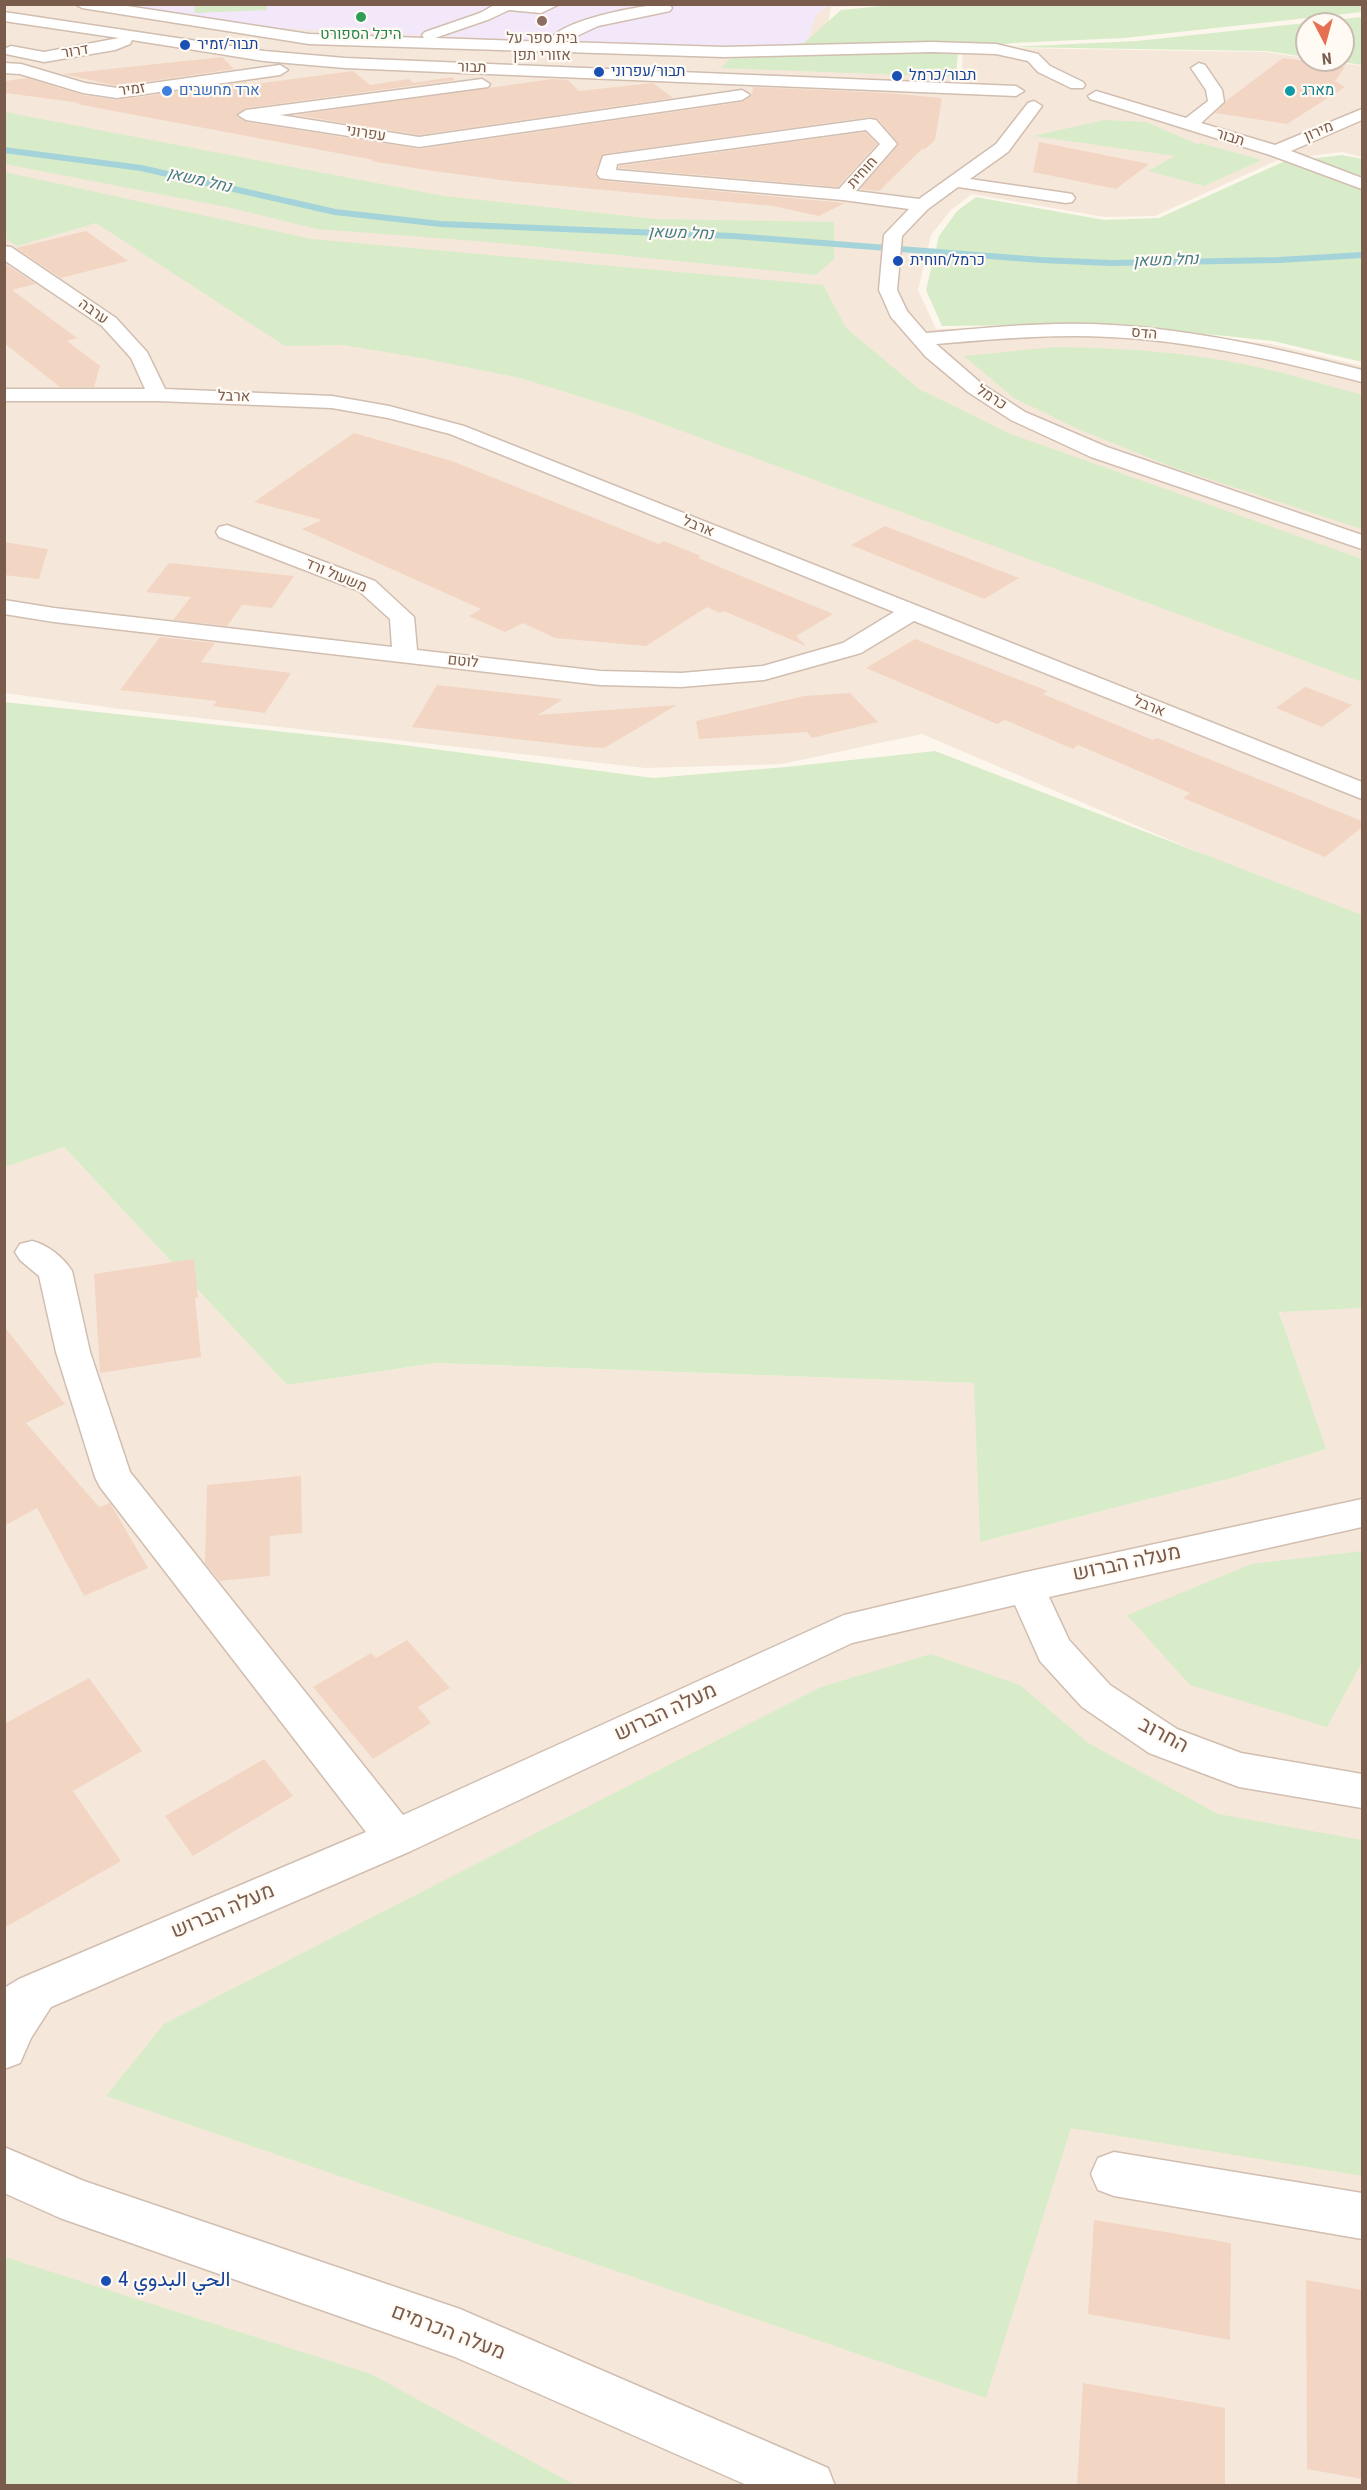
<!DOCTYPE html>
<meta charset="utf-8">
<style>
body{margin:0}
#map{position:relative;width:1367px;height:2490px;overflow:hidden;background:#fdf6ec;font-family:"Roboto Condensed",sans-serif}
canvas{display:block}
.frame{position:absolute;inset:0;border:6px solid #7a5c4d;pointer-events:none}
.north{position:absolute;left:1295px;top:12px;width:60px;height:60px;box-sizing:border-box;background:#fffaf3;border:2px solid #cabbb1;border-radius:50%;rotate:174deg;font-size:16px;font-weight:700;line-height:24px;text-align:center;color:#7a5c4d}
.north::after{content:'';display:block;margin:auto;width:21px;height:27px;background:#e76f51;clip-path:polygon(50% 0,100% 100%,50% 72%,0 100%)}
</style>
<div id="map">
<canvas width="1367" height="2490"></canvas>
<div class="frame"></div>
<div class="north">N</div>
</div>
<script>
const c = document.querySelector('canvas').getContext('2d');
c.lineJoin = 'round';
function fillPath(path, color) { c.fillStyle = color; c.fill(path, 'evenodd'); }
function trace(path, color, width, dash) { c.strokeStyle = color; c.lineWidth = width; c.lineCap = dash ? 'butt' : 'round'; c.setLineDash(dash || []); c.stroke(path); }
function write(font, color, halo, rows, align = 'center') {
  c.font = font + ' "Roboto Condensed",Vazirmatn,Heebo,sans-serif'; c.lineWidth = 4.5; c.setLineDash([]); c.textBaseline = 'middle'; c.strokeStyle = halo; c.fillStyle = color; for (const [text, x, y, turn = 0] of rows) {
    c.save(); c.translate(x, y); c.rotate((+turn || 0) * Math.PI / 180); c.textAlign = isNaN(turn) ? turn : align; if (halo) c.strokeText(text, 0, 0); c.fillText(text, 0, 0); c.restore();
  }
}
const residential = new Path2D(`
 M902,4L831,7L824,47L961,79L963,53L1009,48L1265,52L1362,66V157L1342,152L1278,160L1155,216L1104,217L972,194L951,210L931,235L918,290L936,329L1111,327L1271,344L1362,366V922L922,734L782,764L645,768L120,709L5,693V5Z
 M64,1147L287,1385L437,1363L975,1383L980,1542L1232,1478L1325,1449L1279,1311L1362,1308V2485H5L4,1167Z`);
const education = new Path2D(`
 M113,5H873L827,7L816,15L806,46L731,48L382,34L260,27Z`);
const green = new Path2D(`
 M195,5H267V10L194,13Z
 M893,5H1362V12L1124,38L1012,43L958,52L956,77L721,68L735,53L804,43L841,10Z
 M1362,17V65L1330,60H1343V24H1307V57L1266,51L1008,47L1137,41Z
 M5,112L444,196L655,219L834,222V259L816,275L489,242L317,229L231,208L5,164Z
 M1104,120L1146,122L1197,144L1193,147L1200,143L1262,160L1204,186L1148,171L1175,156L1033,136Z
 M1342,155L1362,159V362L1273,341L1111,324L942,326L926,290L939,236L957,211L976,197L1104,220L1159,218L1283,162Z
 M4,172L312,239L823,285L846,328L919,389L1008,433L1362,559V682L633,413L520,378L421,358L343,345L285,346L96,223L17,246L5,238Z
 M1055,347C1129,348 1202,353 1274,371C1304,378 1333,387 1362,395V529L1175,468L1080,430L1014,398L964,356Z
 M4,702L388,743L653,778L786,767L935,751L1362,915V1308L1279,1312L1326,1449L1232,1478L980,1542L974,1383L437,1363L287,1385L64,1147L5,1167Z
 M1362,1551V1662L1327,1727L1190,1685L1127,1615L1252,1564Z
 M931,1654L1020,1685L1088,1743L1218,1814L1362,1840V2176L1071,2128L986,2398L106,2096L164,2024L821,1687Z
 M5,2257L371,2374L575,2485H5Z`);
const stream = new Path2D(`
 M4,150L141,168L335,212L441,224L733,236L1041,260L1111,263L1279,260L1362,255`);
const building = new Path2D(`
 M222,57L234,69L117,86L63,74Z
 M1283,58L1345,67L1335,81L1345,87L1287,124L1215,113L1226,101Z
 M353,71L370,85L409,79L413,83L452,77L455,80L246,108L236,116L246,122L419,149L742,102L752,96L753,87L886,93L942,98L935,140L925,149H922L879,191L860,189L899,144L878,119L870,117L603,154L595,173L598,179L606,181L845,203L819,216L773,206L509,181L433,171L371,161L374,160L77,104L80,103L6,93V81L27,78L82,95L117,100L246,82L248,85Z
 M552,79L568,80L579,91L653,83L673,98L419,135L296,115Z
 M865,132L877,144L838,187L619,168V166Z
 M1039,142L1149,164L1116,189L1033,172Z
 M86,231L128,261L61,278L16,248Z
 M4,263L36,284L12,290L77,338L67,341L100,366L94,387H60L4,343Z
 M354,433L452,461L659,544L664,541L701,556L698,558L833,614L796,636L806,646L724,611L720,613L707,607L646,646L555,638L523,623L505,632L469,616L481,609L302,529L322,520L254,502Z
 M885,526L980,563L1019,578L984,599L851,545Z
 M4,542L48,549L39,579L4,575Z
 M169,563L247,571L294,576L272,608L242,605L227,626L173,620L191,597L146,592Z
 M160,637L215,643L201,662L291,673L265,713L213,706L217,701L120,690Z
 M915,639L1048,691L1043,694L1153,740L1157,738L1362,821V827L1325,857L1183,798L1190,793L1078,745L1073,749L1005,720L997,724L866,668Z
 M437,685L563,699L538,715L677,705L604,748L587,747L412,727Z
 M1305,687L1324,694L1352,705L1322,727L1276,708Z
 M850,693L878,722L812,738L807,732L699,739L696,721L804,696Z
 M194,1259L198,1298H195L201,1357L100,1373L94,1274Z
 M4,1326L65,1404L26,1423L99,1507L110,1503L148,1568L84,1596L37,1508L4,1526Z
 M301,1476L302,1533L270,1536V1576L220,1581L205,1563L207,1485Z
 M407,1640L450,1688L418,1707L431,1723L373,1759L313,1687L371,1653L376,1658Z
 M89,1678L142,1751L73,1791L121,1861L4,1928V1724Z
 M264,1759L293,1796L193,1856L165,1816Z
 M1094,2220L1231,2243L1230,2340L1088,2314Z
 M1306,2280L1362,2290V2479L1307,2469Z
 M1083,2383L1225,2408V2486H1077Z`);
const minor = new Path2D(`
 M75,4H114L309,34L424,38L422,35L425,32L480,13L496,4H560L541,13L509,10L490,19L435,38L549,42C557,20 646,4 669,4L672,8L670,11L598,26L564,42L724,47L932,42L996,44L1038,54L1050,66L1083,82L1085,85L1083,88H1071L1038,72L1028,61L996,54L932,52L724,57L309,44L82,8Z
 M4,12L264,51L345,58L1016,86L1024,91L1016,96L345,68L264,61L132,40L130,44L115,50L44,62L6,54L4,49L11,46L44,52L119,38L4,21Z
 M4,63L21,64L85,83L117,88L280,65L288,70L280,75L117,98L83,93L20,74L4,73Z
 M1199,63L1205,65L1222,90L1224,102L1201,123L1275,145L1362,109V120L1291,151L1362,178V189L1270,155L1090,99L1088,96L1096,91L1186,118L1208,101L1206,90L1191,68Z
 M482,79L490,84L488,87L280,115L419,137L742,90L750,95L742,100L419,147L246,120L238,115L246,110Z
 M1034,101L1042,106L1008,152L970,179L1066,193L1072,194L1075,198L1072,202L1066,203L958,187L928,209L902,236L897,290L907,311L926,333C988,328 1050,321 1112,325C1197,330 1280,349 1362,370V382C1279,361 1195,341 1110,337C1051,334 994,339 936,344L982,384L1025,412L1107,447L1362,535V549L1091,457L1011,420L968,392L926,357L891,317L879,290L884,235L909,209L843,200L606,179L600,178L597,174L603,156L609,155L870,119L876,120L897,144L856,191L919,199L996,144L1028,103ZM866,130L880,144L839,189L616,170L617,164Z
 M4,246L11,247L116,318L147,352L165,389L332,396L389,406L464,426L1362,782V799L914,621L861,653L764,680L681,687L600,685L54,622L4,614V600L54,608L392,647L390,619L359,591L219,537L216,532L219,527L227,525L375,581L414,617L417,650L600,671L681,673L763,666L843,643L894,612L450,434L388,418L332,408L158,401H4V389H145L131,358L102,326L4,260Z
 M32,1241C48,1245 63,1257 72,1271L90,1352L130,1472L403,1815L844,1615L1026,1572L1362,1499V1527L1049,1597L1069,1640L1110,1685L1177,1729L1241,1753L1362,1774V1808L1239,1787L1149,1753L1082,1707L1040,1661L1015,1605L852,1643L411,1851L51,2007L31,2038L20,2063L4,2069V1988L19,1979L366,1832L100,1487L95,1477L56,1352L39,1276L20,1260L15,1252L20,1244Z
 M4,2147L84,2181L460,2309L828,2468L835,2486H749L455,2357L60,2218L4,2193Z
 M1114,2152L1362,2193V2239L1114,2196L1098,2190L1091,2174L1098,2158Z`);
const markers = [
 [361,17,6,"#2e9e5b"],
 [542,21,6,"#8d6e63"],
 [185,45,6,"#1a4fb4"],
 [599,72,6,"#1a4fb4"],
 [897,76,6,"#1a4fb4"],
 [167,91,6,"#3f7fe0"],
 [1290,91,6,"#0f9aa8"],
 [898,261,6,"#1a4fb4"],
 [106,2281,6,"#1a4fb4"]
];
const farLeisurenames = [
 ["היכל הספורט",361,35]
];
const farEducationnames = [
 ["בית ספר על",542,39],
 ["אזורי תפן",542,56]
];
const farTransitnames = [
 ["תבור/זמיר",197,45],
 ["תבור/עפרוני",611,72],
 ["תבור/כרמל",909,76],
 ["כרמל/חוחית",910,261]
];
const farStreetnames = [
 ["דרור",75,52,-9],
 ["תבור",472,68,2],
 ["זמיר",132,90,-7],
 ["מירון",1319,132,-23],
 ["עפרוני",366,134,9],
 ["תבור",1230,138,17],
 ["חוחית",863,173,-48],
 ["ערבה",93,312,36],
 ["הדס",1144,334,5],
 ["ארבל",234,397,2],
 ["כרמל",991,398,33],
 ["ארבל",698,527,22],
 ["משעול ורד",336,576,23],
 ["לוטם",463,662,6],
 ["ארבל",1149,707,22]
];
const farShopnames = [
 ["ארד מחשבים",179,91]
];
const farCulturenames = [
 ["מארג",1302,91]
];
const farWaternames = [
 ["נחל משאן",199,181,13],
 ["נחל משאן",681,234,2],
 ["נחל משאן",1166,261,-2]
];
const nearStreetnames = [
 ["מעלה הברוש",1127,1564,-12],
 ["מעלה הברוש",666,1713,-25],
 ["החרוב",1163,1736,28],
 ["מעלה הברוש",223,1912,-23],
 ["מעלה הכרמים",448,2333,21]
];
const nearTransitnames = [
 ["الحي البدوي 4",118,2281]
];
fillPath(residential, '#f5e8da');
fillPath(education, '#f3e8fa');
fillPath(green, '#d8ecc9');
trace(stream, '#a5d3da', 6);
fillPath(building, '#f3d5c3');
trace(minor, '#d1beb0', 3);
fillPath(minor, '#fff');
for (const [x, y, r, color] of markers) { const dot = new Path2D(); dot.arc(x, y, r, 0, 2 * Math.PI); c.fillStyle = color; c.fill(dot); trace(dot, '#fffaf3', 2); }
write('15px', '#27864d', '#fffaf3', farLeisurenames);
write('15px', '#785e54', '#fffaf3', farEducationnames);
write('15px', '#164399', '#fffaf3', farTransitnames, 'left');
write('15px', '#7a5c4d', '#fffaf3', farStreetnames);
write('15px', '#366cbe', '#fffaf3', farShopnames, 'left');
write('15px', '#0d838f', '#fffaf3', farCulturenames, 'left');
write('italic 16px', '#437c86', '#fffaf3', farWaternames);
write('21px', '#7a5c4d', '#fffaf3', nearStreetnames);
write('21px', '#164399', '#fffaf3', nearTransitnames, 'left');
</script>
